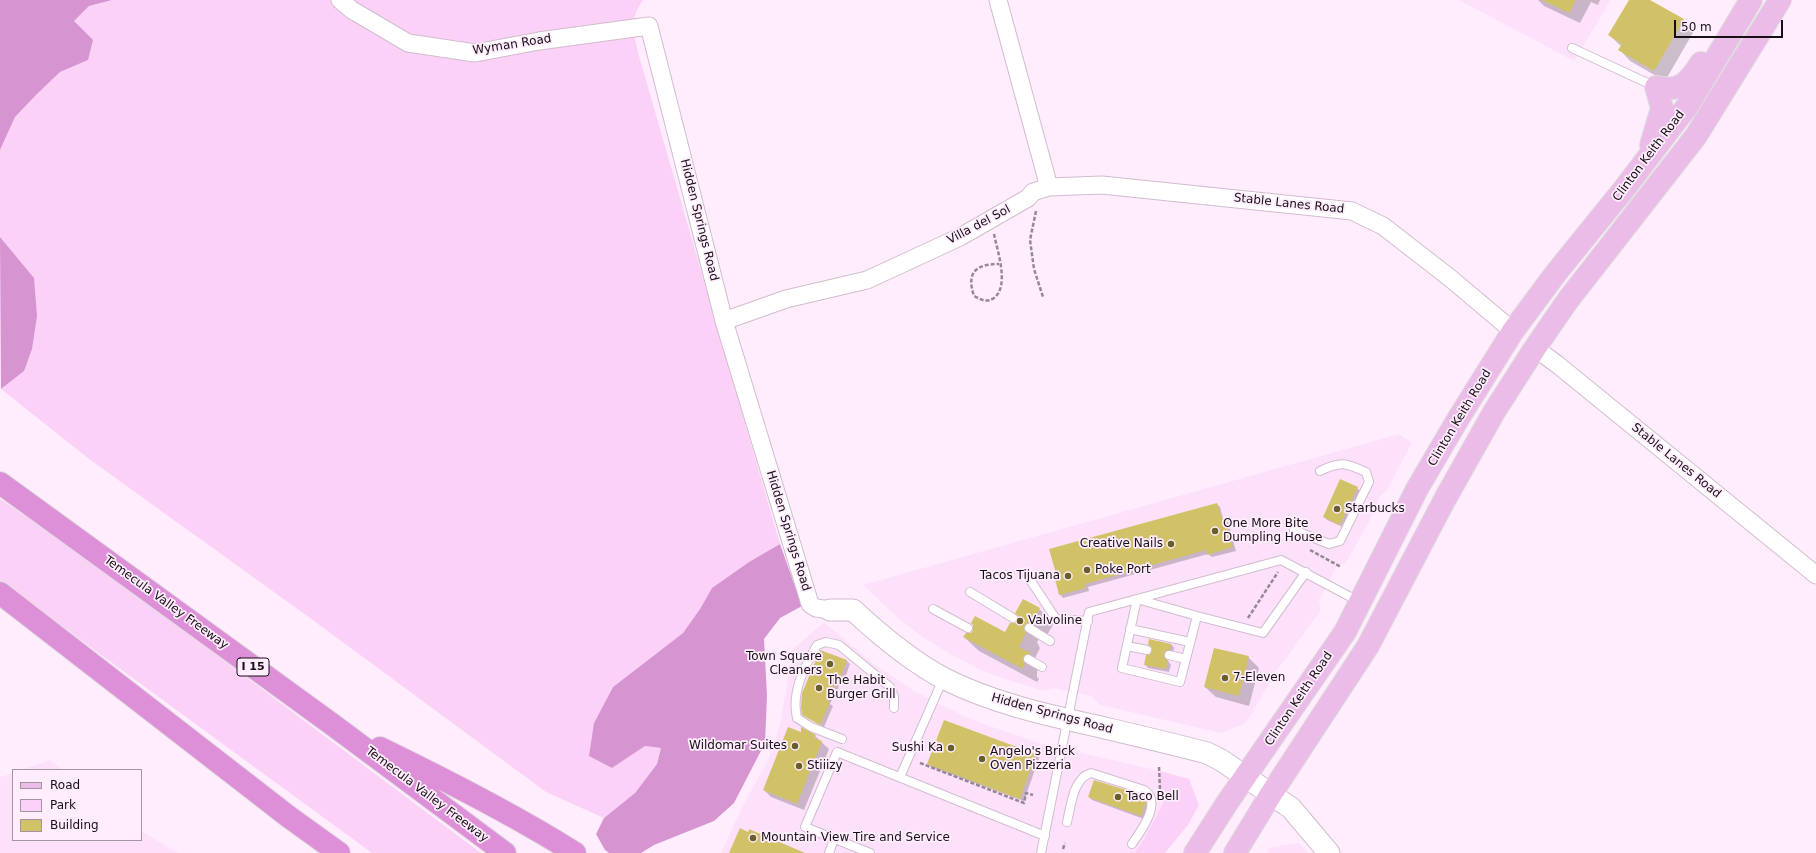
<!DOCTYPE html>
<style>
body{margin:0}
#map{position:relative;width:1816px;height:853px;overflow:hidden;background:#ffedfd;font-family:"DejaVu Sans",sans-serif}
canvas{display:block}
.legend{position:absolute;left:12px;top:769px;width:130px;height:72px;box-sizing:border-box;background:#ffedfd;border:1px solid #a294a0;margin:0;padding:5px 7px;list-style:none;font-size:12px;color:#160f15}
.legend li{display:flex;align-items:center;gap:8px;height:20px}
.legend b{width:20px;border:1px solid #a294a0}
.scale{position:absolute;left:1674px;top:20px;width:109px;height:18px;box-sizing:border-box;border:2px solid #160f15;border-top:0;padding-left:5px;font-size:12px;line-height:14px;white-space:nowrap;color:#160f15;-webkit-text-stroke:3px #ffedfd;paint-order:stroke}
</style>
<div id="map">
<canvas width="1816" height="853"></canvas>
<ul class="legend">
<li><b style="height:5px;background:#ebbce8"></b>Road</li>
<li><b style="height:11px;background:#fbd1f8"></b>Park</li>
<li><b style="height:11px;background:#d1c268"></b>Building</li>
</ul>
<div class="scale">50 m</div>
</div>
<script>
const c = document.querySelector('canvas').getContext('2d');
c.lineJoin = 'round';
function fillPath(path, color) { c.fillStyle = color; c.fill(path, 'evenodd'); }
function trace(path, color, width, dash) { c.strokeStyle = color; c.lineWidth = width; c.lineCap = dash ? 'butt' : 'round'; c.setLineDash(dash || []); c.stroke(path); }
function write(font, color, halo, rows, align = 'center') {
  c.font = font + ' "DejaVu Sans",sans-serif'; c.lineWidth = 3.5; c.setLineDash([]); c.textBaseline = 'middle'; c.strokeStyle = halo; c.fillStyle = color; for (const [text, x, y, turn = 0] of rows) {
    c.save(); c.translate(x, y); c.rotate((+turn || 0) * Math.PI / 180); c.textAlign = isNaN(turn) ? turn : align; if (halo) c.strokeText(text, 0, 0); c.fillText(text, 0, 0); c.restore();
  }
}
const built = new Path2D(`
 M1459,0H1611L1574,61Z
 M1399,434L1412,443L1387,490L1380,496L1376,509L1346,563L1337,566L1319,601L1321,610L1285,660L1277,669L1271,681L1246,723L1221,733L1100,705L1091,696L1053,688L1044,691L1005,679L978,669L950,654L924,638L900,620L863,585Z
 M824,622L874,664L916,692L970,719L1039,743L1160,771L1159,782L1164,800L1143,841L1134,853H721L742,807L768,760L780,725L793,649Z
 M50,760L63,770H21Z
 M13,773V840H141V831L178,853H0V777Z
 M1299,843L1307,853H1267L1271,847Z`);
const green = new Path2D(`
 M112,0H643C628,22 634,31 639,56L780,544L749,562L712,588L700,609L683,633L613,687L594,723L612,768L645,746L661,748L657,764L635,793L604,818L546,792L310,618L89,459L1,389L24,371L33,278L0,237V150L15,117L36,95L60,72L88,60L74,21L89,6Z
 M0,499L36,523L167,618L481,853H372L0,581Z
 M1160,771L1189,779L1199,805L1188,825L1165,853H1134L1143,841L1164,801L1159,782Z`);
const forest = new Path2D(`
 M0,0H112L89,6L74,21L93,40L88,60L60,72L36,95L15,117L0,150Z
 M0,237L34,278L37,316L32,349L24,371L1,389Z
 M780,544L802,606L780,618L764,639L767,696L765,743L734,803L714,821L654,845L641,853H609L605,850L596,834L604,818L635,793L657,764L661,748L645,746L612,768L589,756L594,723L613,687L683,633L700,609L712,588L749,562Z`);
const shadow = new Path2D(`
 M1538,0H1600L1598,5L1591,2L1580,23L1544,6Z
 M1630,0H1648L1683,20L1694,31L1665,81L1630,61L1620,50L1622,47L1609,35Z
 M1357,488L1360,491L1343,527L1327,520L1324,516Z
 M1217,504L1220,507L1223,519L1228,522L1236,551L1212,557L1208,554L1088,587L1089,591L1063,598L1060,594Z
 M1039,609L1054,623L1046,637H1041L1037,642L1040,648L1035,658L1044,667L1037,671V677L1039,679L1037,682L979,651L964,637L974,631L1006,634L1016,624Z
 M1171,644L1174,648L1173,653L1166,658L1171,665L1169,672L1148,668L1145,664L1150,656Z
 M821,652L847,661L850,664L844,681L842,680L830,704L833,706L824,727L803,714Z
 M1248,657L1259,668L1249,706L1216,697L1205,687Z
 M945,721L1036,755L1039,758L1024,801L931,767L928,764Z
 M802,734L815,736L829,749L804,810L771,797L764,790Z
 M1089,797L1145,800L1149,806L1144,819L1092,800Z`);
const building = new Path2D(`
 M1542,0H1576L1569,13Z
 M1629,0H1650L1684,19L1654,71L1618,50L1622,44L1608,35Z
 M1340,479L1358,487L1340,525L1323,517Z
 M1217,503L1222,519L1225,518L1233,547L1207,555L1206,550L1085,584L1086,588L1059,595L1053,571L1055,570L1049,549Z
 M1023,599L1040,608L1032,623H1027L1024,627L1026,633L1019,647L1031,653L1023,657V661L1025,664L1023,669L963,637L966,633H971L973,630V625L971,623L975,616L1005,632L1010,623H1015L1018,620V616L1015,613Z
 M1149,639L1171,644L1170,650L1165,651L1164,654L1165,659L1168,660L1166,669L1144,665L1146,655H1149L1152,651V648L1148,645Z
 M1214,648L1249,656L1239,696L1204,687Z
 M820,650L847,660L840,678L839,677L827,701L830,702L820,725L802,715L801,708L802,693Z
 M944,720L1036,754L1020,799L927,764Z
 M788,727L801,732V727L816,735L814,738L822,741L797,804L763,790Z
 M1094,780L1142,795L1146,802L1141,816L1088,797Z
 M740,828L748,832L749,829L805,853H729Z`);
const path = new Path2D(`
 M1036,211L1030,240L1034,269L1043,297
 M994,234C997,250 1010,286 994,298C987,303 982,300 974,296C966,272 976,264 999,264
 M1310,550L1341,567
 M1248,618L1278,572
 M920,763L1024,803L1026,793L1033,795
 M1159,767L1160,790
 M1063,849L1065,843`);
const service = new Path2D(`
 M1572,48L1656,87
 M1294,530L1329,544L1340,541L1369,482L1366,472C1345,463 1341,461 1320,471
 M1027,575L1056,619L1088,621
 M970,592L1013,618
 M933,609L968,628
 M1197,616L1137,599L1122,668L1180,682L1197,616L1263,633L1306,572
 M1029,628L1050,641
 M1130,629L1190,642
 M1127,646L1147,650
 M1169,655L1186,659
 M1028,659L1042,667
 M842,739L811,727L797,718C791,693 804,667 817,645L826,642L839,645L890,687L894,697V708
 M900,777L943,679
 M1067,822C1071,806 1073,778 1091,773L1144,790C1163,802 1141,831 1132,844
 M829,853L834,839
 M870,853L805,827L837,752L1045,836
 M1041,853L1089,612L1281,560L1360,602`);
const minor = new Path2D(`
 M340,0L352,10L408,43L475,53L539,41L649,26L724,321L810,604L816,608L830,610
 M998,0L1049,187
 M724,321L786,299L867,280L960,237L1028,198L1033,192L1049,187L1102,185L1352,211L1383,226L1450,278L1513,331
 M1535,348L1558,365L1816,575`);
const tertiary = new Path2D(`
 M830,610H853C880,635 912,662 945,679C991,702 1042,714 1092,725C1130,734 1169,743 1207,753L1221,760L1291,808L1329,853`);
const primary = new Path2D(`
 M1651,145L1662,108L1656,87C1680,93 1689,82 1701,63
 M1195,853L1227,803L1345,632L1417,489L1458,419L1513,331L1556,273L1624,189L1688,105L1751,0
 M1235,853L1271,794L1368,646L1445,499L1494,412L1535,348L1568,300L1696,136L1780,0`);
const motorway = new Path2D(`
 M0,483L333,725L505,853
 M0,593L289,817L339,853
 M380,748C446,780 513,814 575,853`);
const markers = [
 [1337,509,4,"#675e2b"],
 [1215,531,4,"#675e2b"],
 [1171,544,4,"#675e2b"],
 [1087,570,4,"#675e2b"],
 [1068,576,4,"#675e2b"],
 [1020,621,4,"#675e2b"],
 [830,664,4,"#675e2b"],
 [1225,678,4,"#675e2b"],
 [819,688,4,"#675e2b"],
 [795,746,4,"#675e2b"],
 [951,748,4,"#675e2b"],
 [982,759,4,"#675e2b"],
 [799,766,4,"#675e2b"],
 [1118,797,4,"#675e2b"],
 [753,838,4,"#675e2b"]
];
const shields = [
 [253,667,32]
];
const shieldNames = [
 ["I 15",253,667]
];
const streetNames = [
 ["Wyman Road",512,45,-9],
 ["Clinton Keith Road",1649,156,-53],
 ["Stable Lanes Road",1289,204,6],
 ["Hidden Springs Road",699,220,76],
 ["Villa del Sol",979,225,-28],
 ["Clinton Keith Road",1460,418,-59],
 ["Stable Lanes Road",1676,461,39],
 ["Hidden Springs Road",788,531,73],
 ["Temecula Valley Freeway",166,603,36],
 ["Clinton Keith Road",1299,699,-56],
 ["Hidden Springs Road",1052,714,15],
 ["Temecula Valley Freeway",427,795,37]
];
const poiNames = [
 ["Starbucks",1345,509],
 ["One More Bite",1223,524],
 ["Dumpling House",1223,538],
 ["Creative Nails",1163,544,"right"],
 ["Poke Port",1095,570],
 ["Tacos Tijuana",1060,576,"right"],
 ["Valvoline",1028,621],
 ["Town Square",822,657,"right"],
 ["Cleaners",822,671,"right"],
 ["7-Eleven",1233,678],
 ["The Habit",827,681],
 ["Burger Grill",827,695],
 ["Wildomar Suites",787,746,"right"],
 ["Sushi Ka",943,748,"right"],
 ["Angelo's Brick",990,752],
 ["Oven Pizzeria",990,766],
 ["Stiiizy",807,766],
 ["Taco Bell",1126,797],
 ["Mountain View Tire and Service",761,838]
];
fillPath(built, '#fde1fb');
fillPath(green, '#fbd1f8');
fillPath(forest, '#d694d1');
fillPath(shadow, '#0003');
fillPath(building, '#d1c268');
trace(service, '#d1bccf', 10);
trace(minor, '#d1bccf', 19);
trace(tertiary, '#d1bccf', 23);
trace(primary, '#deddde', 24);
trace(motorway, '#deddde', 24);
trace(path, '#958893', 2.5, [4, 2]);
trace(service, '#fff', 8);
trace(minor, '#fff', 17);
trace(tertiary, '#fff', 21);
trace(primary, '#ebbce8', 22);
trace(motorway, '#dd8fd8', 22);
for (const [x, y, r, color] of markers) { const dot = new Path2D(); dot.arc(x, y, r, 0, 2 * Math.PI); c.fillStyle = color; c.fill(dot); trace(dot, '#ffedfd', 1.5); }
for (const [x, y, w] of shields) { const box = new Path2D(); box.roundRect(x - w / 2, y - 9, w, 18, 3); c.fillStyle = '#ffedfd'; c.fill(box); trace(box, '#160f15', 1); }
write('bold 11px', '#160f15', null, shieldNames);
write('12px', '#160f15', '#ffedfd', streetNames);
write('12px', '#160f15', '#ffedfd', poiNames, 'left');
</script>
